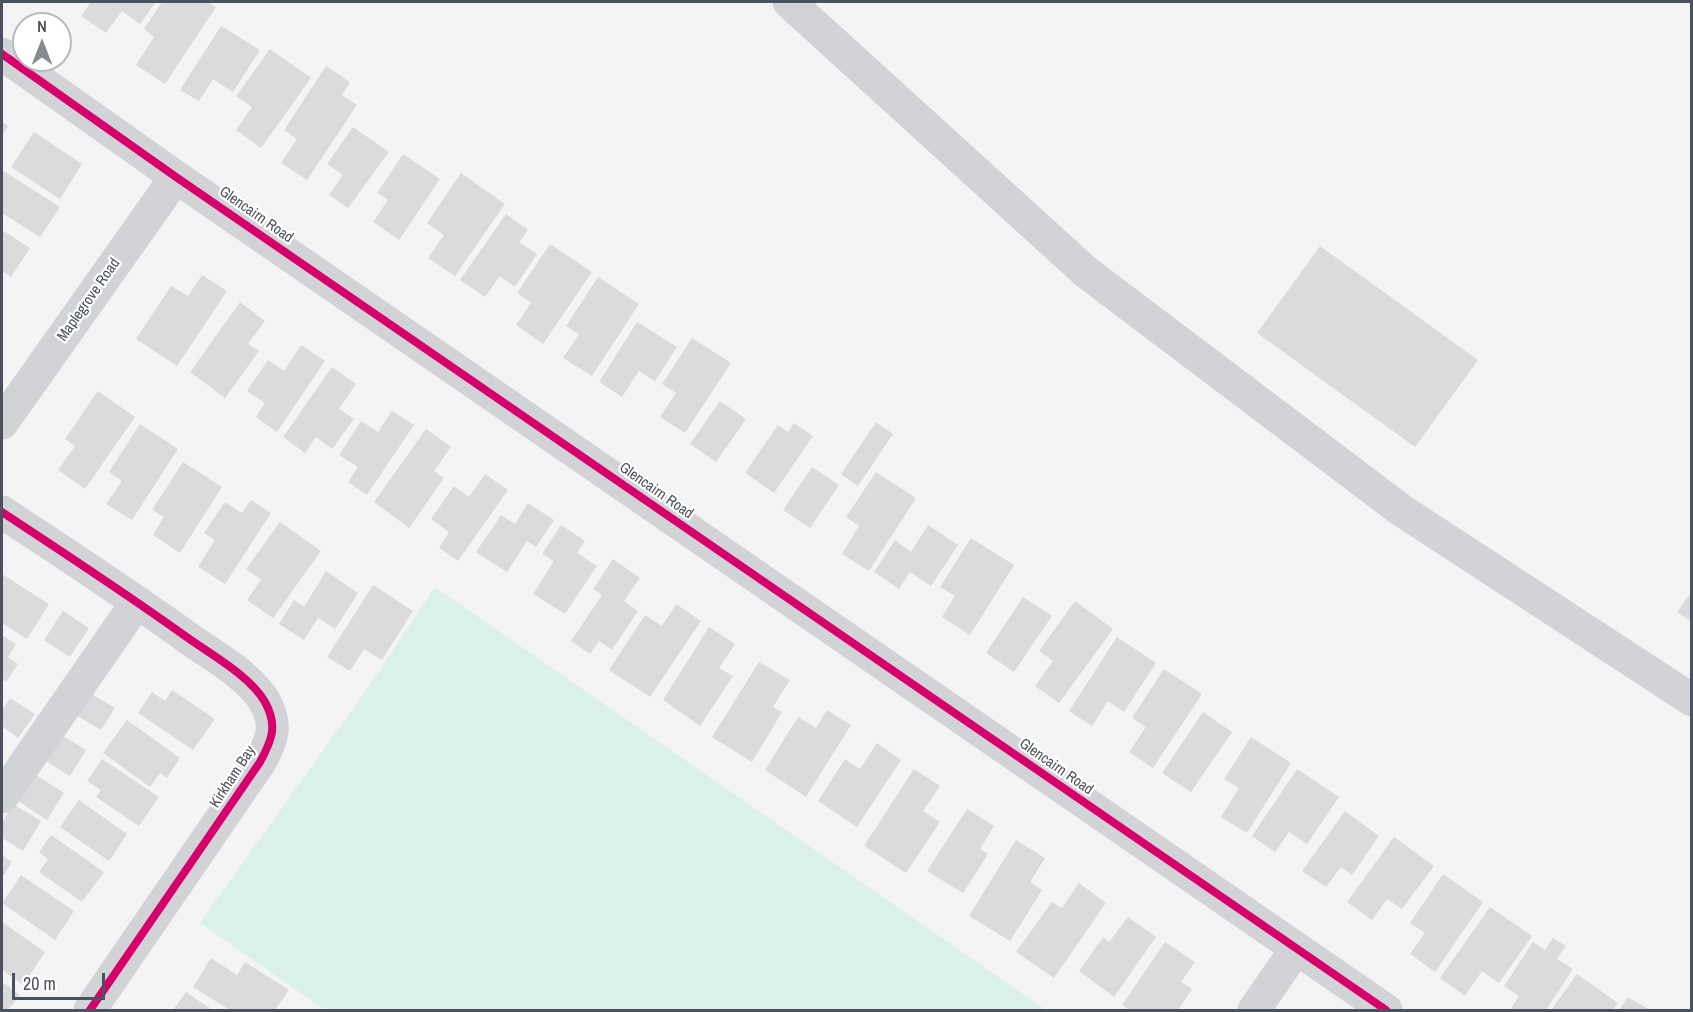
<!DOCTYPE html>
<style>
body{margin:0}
#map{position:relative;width:1693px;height:1012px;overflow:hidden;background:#f4f4f4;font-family:"Archivo Narrow",sans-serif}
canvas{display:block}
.frame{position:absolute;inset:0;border:3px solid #4b515f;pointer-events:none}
.north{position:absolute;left:12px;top:12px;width:60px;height:60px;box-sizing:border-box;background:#fff;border:2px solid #b7b9bf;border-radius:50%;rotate:0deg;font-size:16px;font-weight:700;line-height:24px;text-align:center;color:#4b515f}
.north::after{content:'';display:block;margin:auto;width:21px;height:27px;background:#868a93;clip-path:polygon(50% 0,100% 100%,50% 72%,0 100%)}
.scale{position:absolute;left:12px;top:973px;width:93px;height:27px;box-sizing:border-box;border:3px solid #4b515f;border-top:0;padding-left:8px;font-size:18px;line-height:21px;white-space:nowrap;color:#4b515f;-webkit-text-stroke:4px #fff;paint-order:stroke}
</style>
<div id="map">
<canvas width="1693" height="1012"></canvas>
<div class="frame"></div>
<div class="north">N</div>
<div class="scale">20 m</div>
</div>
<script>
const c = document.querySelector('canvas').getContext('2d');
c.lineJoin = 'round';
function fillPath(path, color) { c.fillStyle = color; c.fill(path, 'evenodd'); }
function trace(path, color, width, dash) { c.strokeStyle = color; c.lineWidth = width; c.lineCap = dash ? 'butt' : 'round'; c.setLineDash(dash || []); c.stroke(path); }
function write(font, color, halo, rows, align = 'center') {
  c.font = font + ' "Archivo Narrow",sans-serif'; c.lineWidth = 4.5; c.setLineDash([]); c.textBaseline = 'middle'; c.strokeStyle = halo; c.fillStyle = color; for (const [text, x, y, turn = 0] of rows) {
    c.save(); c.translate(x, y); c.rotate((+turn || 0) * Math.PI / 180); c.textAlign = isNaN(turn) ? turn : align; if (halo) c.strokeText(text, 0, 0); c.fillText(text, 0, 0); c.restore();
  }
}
const green = new Path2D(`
 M435,587L1046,1010H325L200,923L374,679Z`);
const building = new Path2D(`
 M91,2H156L140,24L122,11L106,33L81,16Z
 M162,2H208L216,7L165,84L136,65L154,37L144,29Z
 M221,26L260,50L233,92L213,79L199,101L180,90Z
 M270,49L311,78L261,148L236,130L252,107L236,96Z
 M326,66L350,82L342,95L357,105L307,180L281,163L297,139L284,130Z
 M2,122L8,126L2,136Z
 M353,127L389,152L348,208L329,195L343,175L327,164Z
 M34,132L82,164L60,199L11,167Z
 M403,154L440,179L399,240L373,222L388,200L377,193Z
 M4,171L60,207L40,237L2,213V175Z
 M461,173L505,204L455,276L428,258L444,235L427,223Z
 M506,214L528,230L519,242L537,254L515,287L500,276L485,297L460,280Z
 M2,230L30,248L11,277L2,271Z
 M550,244L592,272L543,344L516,325L531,303L517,293Z
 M1320,246L1478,360L1415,447L1257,333Z
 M202,275L227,291L177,366L136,339L171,286L188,296Z
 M598,277L639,304L592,376L563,358L579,334L566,326Z
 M240,302L265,321L248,344L259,351L225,398L190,372Z
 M637,322L677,347L655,381L639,371L622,397L599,382Z
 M692,338L731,363L685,433L660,417L676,393L662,384Z
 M301,345L325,361L277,432L256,417L265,403L247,391L268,360L284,371Z
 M332,367L356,384L339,409L354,419L332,449L316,437L305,453L283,437Z
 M98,391L135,417L85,489L58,470L75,446L65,439Z
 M720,401L746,419L716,462L690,444Z
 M392,411L414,425L367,495L348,482L358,467L339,455L361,421L378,432Z
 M876,422L893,434L858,486L841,474Z
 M794,423L813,436L774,493L745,473L778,425L788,432Z
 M140,424L178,449L132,520L106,504L122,481L109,472Z
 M426,429L451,447L434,471L444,478L409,528L374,502Z
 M183,462L222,487L180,553L153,535L164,517L152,510Z
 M812,467L839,485L810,528L783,510Z
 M876,472L916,498L869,571L842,554L859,526L846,517Z
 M485,474L508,490L458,561L439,548L449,532L431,519L454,486L469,497Z
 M251,500L271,513L225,584L198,567L215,540L204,533L225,502L242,513Z
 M528,503L554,520L536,547L527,541L507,572L476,552L501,515L515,524Z
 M280,522L321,551L273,618L247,600L261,580L246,569Z
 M561,525L585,541L577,553L597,566L565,614L533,594L554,561L542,554Z
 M928,525L958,545L931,586L910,572L899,589L874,572L895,540L911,552Z
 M971,538L1014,565L970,635L942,617L955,596L940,587Z
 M613,559L640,578L624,601L638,611L612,650L599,641L590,654L571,641L602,595L593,589Z
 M326,571L358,593L335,629L318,618L304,640L279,624L294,600L304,607Z
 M2,574L49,604L27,639L2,623Z
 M373,585L413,611L382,660L364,649L350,671L327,657Z
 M1692,591V622L1677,612Z
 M1023,597L1052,616L1014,672L986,653Z
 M1075,601L1113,629L1059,703L1035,686L1053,661L1039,651Z
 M676,604L701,621L650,697L609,670L645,615L662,626Z
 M63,611L89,628L70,657L44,640Z
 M709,627L735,644L719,668L733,676L700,726L663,700Z
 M2,635L16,644L8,657L18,664L6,682L2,679Z
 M1117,637L1156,663L1124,712L1108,701L1092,726L1069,711Z
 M759,662L790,680L773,707L782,712L752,762L712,737Z
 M1164,669L1202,694L1153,768L1129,752L1146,727L1132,718Z
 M172,690L215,719L193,750L138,713L152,692L165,701Z
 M88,692L115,708L101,730L74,714Z
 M10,698L35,714L18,738L2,726V710Z
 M827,710L851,725L806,797L765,770L798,717L816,728Z
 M1203,712L1232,732L1191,792L1162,773Z
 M127,720L180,758L167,778L160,773L150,787L103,753Z
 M60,734L86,750L70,776L44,760Z
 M1251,737L1291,763L1247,833L1221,817L1239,788L1224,779Z
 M877,743L901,760L857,827L818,801L845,759L860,769Z
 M102,759L159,797L139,826L96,797L101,790L87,781Z
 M914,769L940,786L923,811L940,822L906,873L864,846Z
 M1297,769L1339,797L1307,844L1289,832L1275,852L1252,836Z
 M36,775L64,793L47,820L18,801Z
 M79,800L127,834L109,861L60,827Z
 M13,804L41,821L23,851L2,838V823Z
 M967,809L994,826L980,849L988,854L963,893L927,871Z
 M1345,811L1379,836L1352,875L1341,867L1326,887L1302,871Z
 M51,835L104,872L82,902L39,872L48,859L39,852Z
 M1394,837L1434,866L1402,909L1387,899L1372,920L1347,902Z
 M1016,840L1045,858L1030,882L1042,890L1010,941L969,916Z
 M2,855L12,862L2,878Z
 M1443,874L1483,902L1435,972L1410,954L1425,933L1410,923Z
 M21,875L74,911L55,940L2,903Z
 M1079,883L1106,903L1054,978L1016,952L1052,902L1062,908Z
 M1490,907L1532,936L1499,983L1482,971L1465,996L1440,978Z
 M1128,917L1156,937L1114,997L1079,971L1103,937L1109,942Z
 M2,922L45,952L23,985L2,970Z
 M1553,938L1566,946L1557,959L1573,969L1546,1010H1510L1519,996L1504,986L1533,942L1545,950Z
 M1165,942L1195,962L1181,982L1192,989L1178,1010H1129L1122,1005Z
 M211,958L237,975L245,962L289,990L275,1010H230L193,987Z
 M1577,974L1618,1003L1613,1010H1551Z
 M2,982L20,995L8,1010H2Z
 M186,992L212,1010H173Z
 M1628,997L1650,1010H1619Z`);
const minor = new Path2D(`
 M789,2L1086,272L1401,510L1692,700
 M2,54L176,177L1386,1010
 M2,423L176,177
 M2,512C64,553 127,594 188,638C212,655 250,676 265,702C278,726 272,740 260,762L90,1010
 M2,797L137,602
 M1254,1010L1296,949`);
const cycleway = new Path2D(`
 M2,54L176,177L1386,1010
 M2,512C64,553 127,594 188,638C212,655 250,676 265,702C278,726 272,740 260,762L90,1010`);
const streetNames = [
 ["Glencairn Road",256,215,35],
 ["Maplegrove Road",89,300,-55],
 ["Glencairn Road",656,491,35],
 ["Glencairn Road",1056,767,35],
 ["Kirkham Bay",233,777,-57]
];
fillPath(green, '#daf1e9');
fillPath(building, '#dbdbdd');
trace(minor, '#d2d3d6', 33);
trace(cycleway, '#d6006c', 8);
write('15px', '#4b515f', '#fff', streetNames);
</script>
